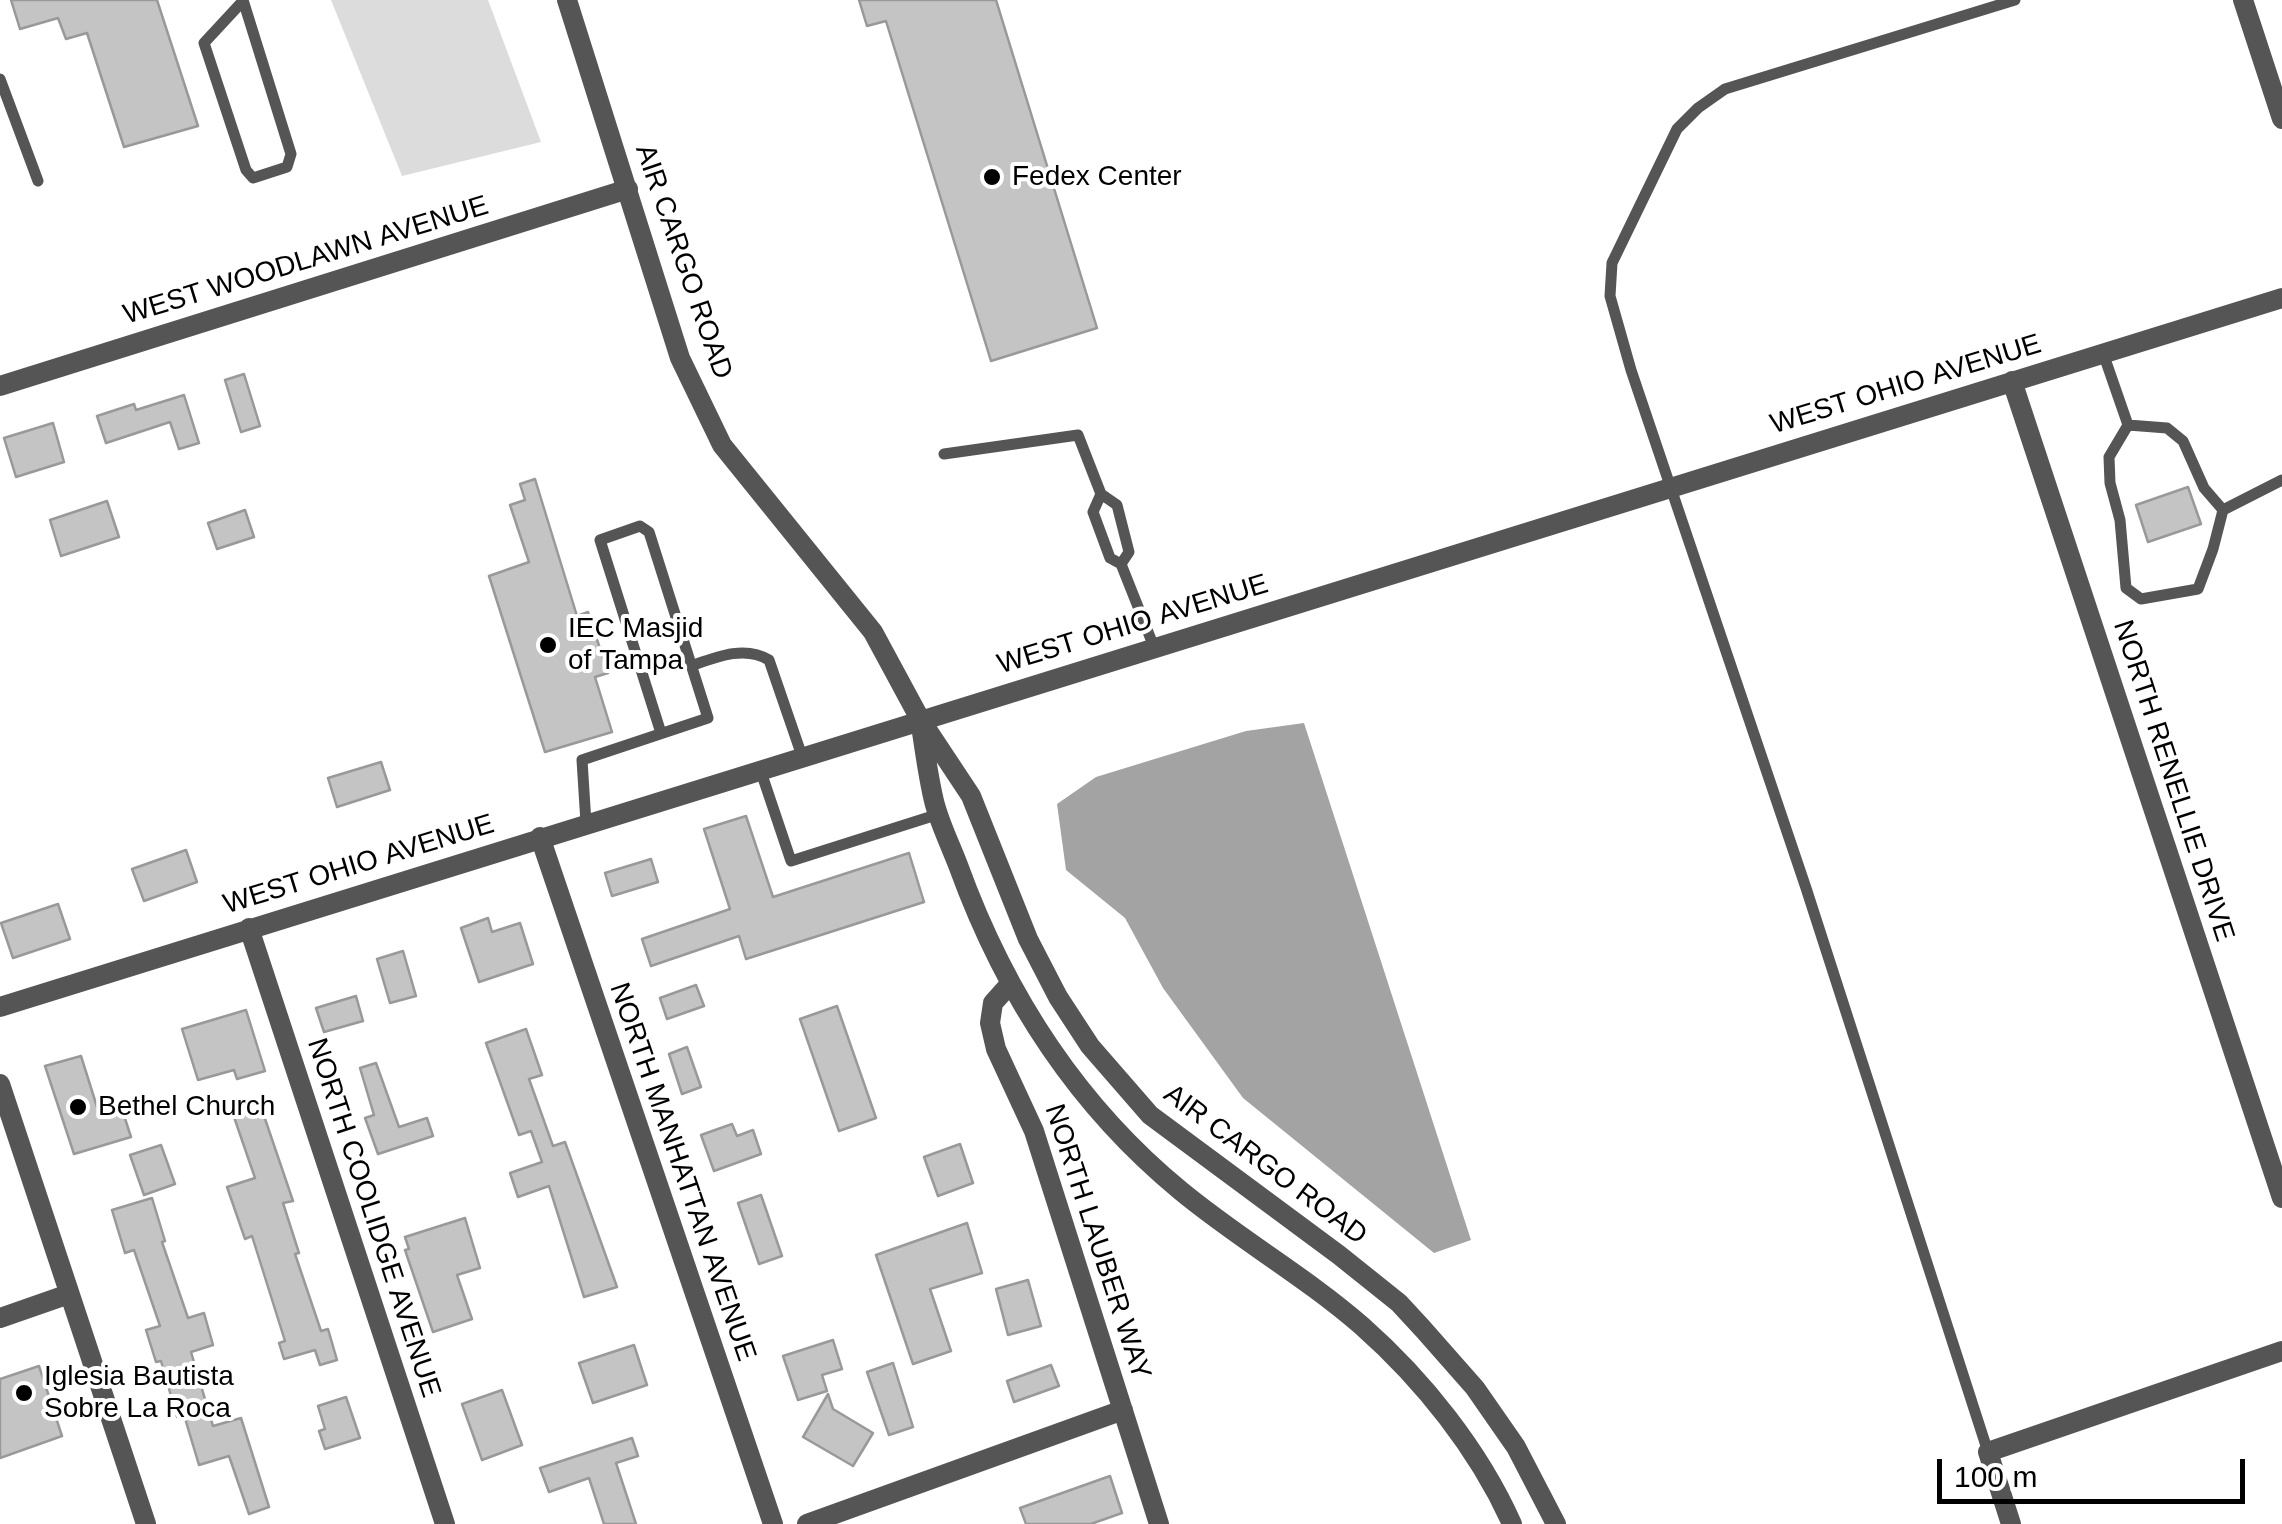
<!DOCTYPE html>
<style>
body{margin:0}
#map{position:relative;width:2282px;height:1524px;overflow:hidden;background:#fff;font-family:Helvetica,sans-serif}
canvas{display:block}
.scale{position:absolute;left:1937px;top:1459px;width:308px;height:45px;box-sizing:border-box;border:5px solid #000;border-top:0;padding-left:12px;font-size:30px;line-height:35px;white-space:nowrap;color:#000;-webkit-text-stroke:8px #fff;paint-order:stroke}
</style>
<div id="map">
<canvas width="2282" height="1524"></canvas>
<div class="scale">100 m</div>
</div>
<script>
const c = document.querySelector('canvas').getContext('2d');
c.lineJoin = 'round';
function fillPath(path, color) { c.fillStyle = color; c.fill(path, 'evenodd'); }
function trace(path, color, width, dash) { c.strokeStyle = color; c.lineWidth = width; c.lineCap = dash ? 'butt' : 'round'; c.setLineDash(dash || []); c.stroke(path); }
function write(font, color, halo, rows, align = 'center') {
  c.font = font + ' Helvetica,sans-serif'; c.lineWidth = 8; c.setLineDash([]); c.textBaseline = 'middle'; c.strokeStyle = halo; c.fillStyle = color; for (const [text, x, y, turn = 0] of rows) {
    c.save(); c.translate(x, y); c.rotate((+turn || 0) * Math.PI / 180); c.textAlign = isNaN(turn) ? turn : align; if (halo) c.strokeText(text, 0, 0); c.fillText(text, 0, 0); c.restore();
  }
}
const green = new Path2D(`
 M331,0H488L541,142L402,176Z`);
const water = new Path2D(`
 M1304,723L1471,1240L1434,1253L1243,1098L1163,988L1125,918L1066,870L1057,804L1096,777L1246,731Z`);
const building = new Path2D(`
 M11,0H157L198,126L124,147L87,33L66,39L58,18L20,29Z
 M859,0H996L1097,328L991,361L886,21L867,26Z
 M244,374L260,426L241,432L225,380Z
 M184,395L199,443L179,449L170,422L106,443L97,416L134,404L136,410Z
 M53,423L64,462L16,477L4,438Z
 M535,479L577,616L588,612L608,673L595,677L612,732L545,752L489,576L529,562L510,505L525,500L520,484Z
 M2188,487L2201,524L2148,542L2136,505Z
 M107,501L119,537L61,556L50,520Z
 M245,510L254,537L217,549L208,523Z
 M381,762L390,790L337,807L328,778Z
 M746,816L773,897L909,853L924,902L746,959L739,936L651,966L642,939L730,909L704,829Z
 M186,850L197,882L144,901L132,869Z
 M651,859L658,882L612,896L605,873Z
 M58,904L70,939L13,958L1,923Z
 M488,918L492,932L520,923L533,964L479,982L461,928Z
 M403,951L416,996L390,1003L377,959Z
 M696,985L704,1006L667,1019L660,998Z
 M356,996L363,1021L324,1032L316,1008Z
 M837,1006L876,1118L839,1131L800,1019Z
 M246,1010L265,1071L237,1079L234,1070L198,1080L182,1029Z
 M526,1029L542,1075L529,1079L553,1146L565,1142L617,1287L584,1297L549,1186L518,1197L510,1173L542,1162L531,1131L519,1135L486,1043Z
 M687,1047L701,1087L682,1094L669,1054Z
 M81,1056L98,1110L120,1103L131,1137L74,1154L45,1066Z
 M376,1063L399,1127L427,1118L433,1136L378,1154L365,1118L374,1115L360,1068Z
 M261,1107L293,1201L283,1203L299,1253L295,1254L321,1331L328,1329L337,1360L320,1365L315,1350L284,1359L279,1343L285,1341L252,1236L245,1239L227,1187L255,1178L234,1117Z
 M732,1124L737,1136L753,1130L761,1154L714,1171L701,1135Z
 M960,1144L973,1183L938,1196L924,1157Z
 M161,1145L175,1184L144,1195L130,1155Z
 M761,1195L782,1256L759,1264L738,1203Z
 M152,1198L165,1241L162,1242L188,1318L204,1313L213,1345L191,1352L213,1426L241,1418L269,1507L249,1514L229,1456L199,1465L184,1415L177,1417L161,1361L156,1362L146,1330L160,1326L134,1250L125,1253L112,1210Z
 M465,1218L480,1268L457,1275L472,1319L433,1332L405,1250L409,1249L405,1237Z
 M967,1223L982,1273L930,1289L951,1351L913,1364L876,1255Z
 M1028,1280L1041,1326L1008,1335L996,1289Z
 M833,1340L842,1369L822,1375L827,1391L798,1400L783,1356Z
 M634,1345L647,1385L593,1403L579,1363Z
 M893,1363L913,1427L889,1435L867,1372Z
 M1051,1365L1059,1386L1014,1402L1007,1381Z
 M39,1366L62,1436L0,1458V1379Z
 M502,1390L522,1445L482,1460L462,1404Z
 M828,1394L833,1409L873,1433L853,1466L803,1437Z
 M346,1397L360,1438L325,1449L319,1431L325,1429L318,1406Z
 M632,1438L638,1456L616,1463L636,1524H604L589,1478L549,1492L540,1468Z
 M1110,1476L1122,1513L1091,1524H1026L1020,1508Z`);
const service = new Path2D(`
 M242,2L204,43L246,170L253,178L287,167L291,154L243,0
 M0,79L38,181
 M2103,353L2128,425L2109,457L2110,483L2120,520L2126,588L2141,599L2198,589L2213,549L2223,510L2282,480
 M2128,425L2167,428L2183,441L2204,488L2223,510
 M944,454L1078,435L1101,494L1117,505L1129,552L1121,564L1154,647
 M1101,494L1093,512L1110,558L1121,564
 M691,666C716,657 745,645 769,660L802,756
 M760,769L791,861L939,814
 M586,823L582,760L708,718L649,532L640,526L600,540L661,733
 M1988,1452L1806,888L1631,370L1610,296L1612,263L1677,129L1698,108L1725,89L2015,0`);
const minor = new Path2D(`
 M2243,0L2282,119
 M2012,381L2282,1198
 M0,386L628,189
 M540,837L773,1524
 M249,928L445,1524
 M1010,984L993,1003L990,1023L996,1049L1034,1131L1159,1524
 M0,1007L2282,298
 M0,1084L146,1524
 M0,1318L69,1294
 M807,1524L1123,1410
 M2011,1524L1988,1452L2282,1351`);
const tertiary = new Path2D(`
 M567,0L680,358L722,445L873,632L920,719L971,796L1028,939L1058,997L1090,1046L1150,1115L1339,1255L1399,1303L1423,1329L1475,1388L1516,1447L1556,1524
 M921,726C925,751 928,776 934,801C939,822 950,844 958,865C1004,992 1075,1104 1181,1191C1239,1239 1306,1277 1362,1326C1423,1380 1479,1450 1512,1524`);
const markers = [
 [992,177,10,"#000"],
 [548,645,10,"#000"],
 [78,1107,10,"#000"],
 [24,1393,10,"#000"]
];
const poiNames = [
 ["Fedex Center",1012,177],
 ["IEC Masjid",568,629],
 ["of Tampa",568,661],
 ["Bethel Church",98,1107],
 ["Iglesia Bautista",44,1377],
 ["Sobre La Roca",44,1409]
];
const streetNames = [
 ["WEST WOODLAWN AVENUE",306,261,-17],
 ["AIR CARGO ROAD",683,262,71],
 ["WEST OHIO AVENUE",1906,385,-17],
 ["WEST OHIO AVENUE",1133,625,-17],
 ["NORTH RENELLIE DRIVE",2173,781,72],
 ["WEST OHIO AVENUE",359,865,-17],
 ["AIR CARGO ROAD",1265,1165,37],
 ["NORTH MANHATTAN AVENUE",682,1172,71],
 ["NORTH COOLIDGE AVENUE",373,1218,72],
 ["NORTH LAUBER WAY",1097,1242,72]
];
fillPath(green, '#dcdcdc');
fillPath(water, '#a3a3a3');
fillPath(building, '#c4c4c4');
trace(building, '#999', 2.5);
trace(service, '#555', 11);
trace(minor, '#555', 20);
trace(tertiary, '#555', 20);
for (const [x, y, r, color] of markers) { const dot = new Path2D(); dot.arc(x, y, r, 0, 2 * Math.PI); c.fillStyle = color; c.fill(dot); trace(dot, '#fff', 4); }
write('28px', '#000', '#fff', poiNames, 'left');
write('28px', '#000', '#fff', streetNames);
</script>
